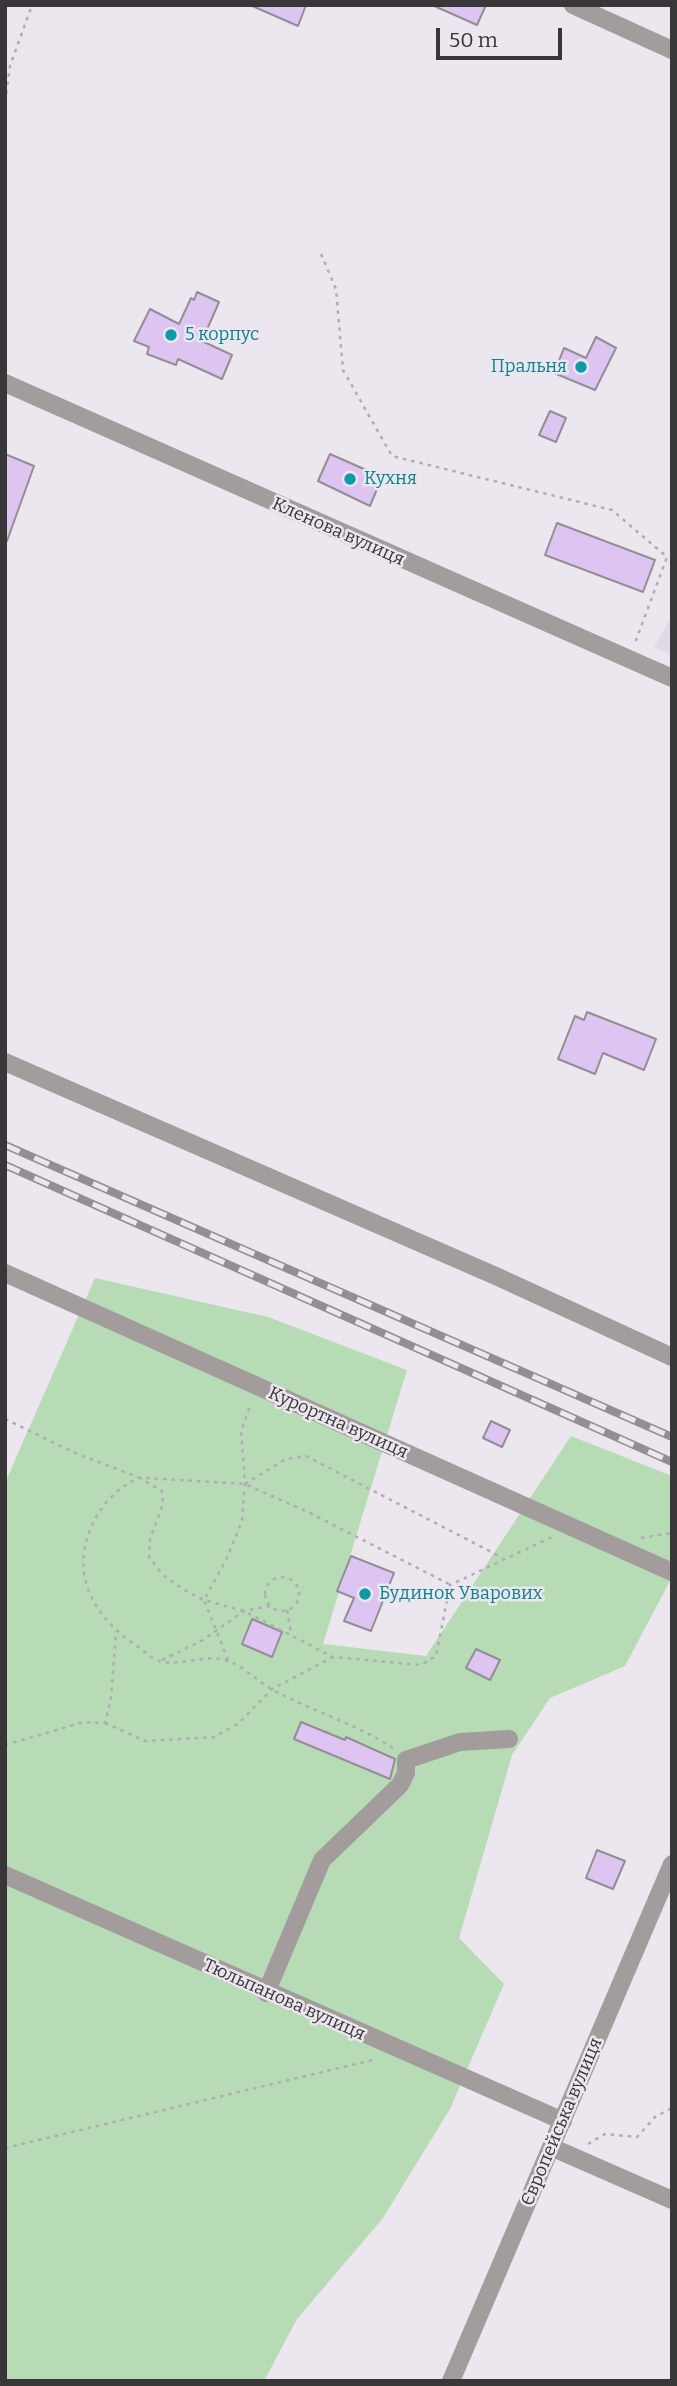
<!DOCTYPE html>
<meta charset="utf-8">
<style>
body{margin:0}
#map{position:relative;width:677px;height:2386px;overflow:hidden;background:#ece6ef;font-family:Bitter,serif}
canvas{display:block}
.frame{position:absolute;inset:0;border:7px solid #383639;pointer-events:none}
.scale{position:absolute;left:436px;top:28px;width:126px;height:32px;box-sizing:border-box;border:4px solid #383639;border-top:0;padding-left:9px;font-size:21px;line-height:24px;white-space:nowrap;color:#383639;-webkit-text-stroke:5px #ece6ef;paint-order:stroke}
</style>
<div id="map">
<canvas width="677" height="2386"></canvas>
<div class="frame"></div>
<div class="scale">50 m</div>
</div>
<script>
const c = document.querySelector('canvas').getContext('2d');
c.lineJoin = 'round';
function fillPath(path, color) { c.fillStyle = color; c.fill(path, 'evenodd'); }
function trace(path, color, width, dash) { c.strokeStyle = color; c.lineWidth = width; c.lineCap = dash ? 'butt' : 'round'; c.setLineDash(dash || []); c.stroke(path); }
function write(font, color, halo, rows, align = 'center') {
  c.font = font + ' Bitter,serif'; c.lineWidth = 5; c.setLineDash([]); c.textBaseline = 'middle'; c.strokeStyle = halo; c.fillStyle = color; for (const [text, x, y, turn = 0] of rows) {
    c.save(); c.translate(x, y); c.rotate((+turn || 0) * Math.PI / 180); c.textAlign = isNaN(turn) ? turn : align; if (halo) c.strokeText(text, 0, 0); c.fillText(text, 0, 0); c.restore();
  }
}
const built = new Path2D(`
 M672,616V655L654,647Z`);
const green = new Path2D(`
 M95,1278L268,1317L407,1370L323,1644L426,1656L571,1436L672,1476V1577L625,1666L550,1698L512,1755L459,1938L504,1984L450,2109L383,2218L297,2319L264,2381H5V1483Z`);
const building = new Path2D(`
 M250,5H306L298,26Z
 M432,5H486L477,25Z
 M197,292L219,302L202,341L232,355L222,379L178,359L176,365L147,354L149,347L134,341L150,309L179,324L191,298L194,300Z
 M596,337L616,348L595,390L554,373L564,348L586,358Z
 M550,411L566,418L556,442L539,435Z
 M5,454L34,466L7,541H5Z
 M330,454L382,477L370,506L318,481Z
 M557,523L655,560L643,592L545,555Z
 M587,1012L656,1039L644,1070L603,1053L595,1074L558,1059L575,1016L584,1020Z
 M491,1421L510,1430L502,1447L483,1438Z
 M351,1556L394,1573L371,1631L344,1621L354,1598L337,1591Z
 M252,1619L282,1632L272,1657L242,1644Z
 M476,1649L500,1660L490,1680L466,1668Z
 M301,1722L345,1740L346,1737L395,1759L390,1779L294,1739Z
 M597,1850L625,1861L613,1889L586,1878Z`);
const path = new Path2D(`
 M5,102L10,66L32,5
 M321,254L336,289L343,370L392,456L612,510L667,557L635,643
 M5,1419L75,1453L140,1478
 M146,1478L245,1484L312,1514L449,1584
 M245,1484L286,1459L306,1456L503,1558
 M641,1538L672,1533
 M265 1594a17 17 0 1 1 34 0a17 17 0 1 1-34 0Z
 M287,1610L291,1633
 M162,1660L203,1640L244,1611L270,1606
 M228,1660L204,1600L226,1560L242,1521L245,1484L241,1431L251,1403
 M105,1723L145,1741L214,1737L239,1723L272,1689L333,1657
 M5,1745L84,1722L105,1723L111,1698L116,1632
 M393,1748C356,1724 312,1711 273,1690C258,1682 244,1666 228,1661C208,1653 180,1667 159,1661C152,1659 144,1651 137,1646C99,1621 72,1582 88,1535C96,1511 116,1486 140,1478L162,1491L163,1504L150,1539L149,1557L163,1575L184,1590L204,1600L244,1611L333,1657L421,1665L436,1656L450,1585L552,1537
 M588,2144L605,2134L637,2137L655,2117L672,2108
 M5,2148L377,2059`);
const minor = new Path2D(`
 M573,5L672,50
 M5,383L672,678
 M5,1062L498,1277L672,1357
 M5,1273L672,1572
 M5,1875L563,2121
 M266,1993L322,1860L400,1785L406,1773V1760L460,1742L509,1739
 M551,2147L672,2200
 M451,2381L672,1864`);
const rail = new Path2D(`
 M5,1145L672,1437
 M5,1165L672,1462`);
const markers = [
 [171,335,7,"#0f9aa8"],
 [581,367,7,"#0f9aa8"],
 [350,479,7,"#0f9aa8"],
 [365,1594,7,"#0f9aa8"]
];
const cultureNames = [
 ["5 корпус",185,335],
 ["Пральня",567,367,"right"],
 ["Кухня",364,479],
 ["Будинок Уварових",379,1594]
];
const streetNames = [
 ["Кленова вулиця",338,532,24],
 ["Курортна вулиця",338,1423,24],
 ["Тюльпанова вулиця",284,2000,24],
 ["Європейська вулиця",562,2122,-67]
];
fillPath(built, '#e2d9e8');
fillPath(green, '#b7dbb5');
fillPath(building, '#dec4f0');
trace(building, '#928e96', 2);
trace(path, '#b1acb3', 2.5, [3.5, 5]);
trace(minor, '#a29c9c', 18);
trace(rail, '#928e94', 8);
trace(rail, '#ece6ef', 5, [16]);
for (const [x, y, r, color] of markers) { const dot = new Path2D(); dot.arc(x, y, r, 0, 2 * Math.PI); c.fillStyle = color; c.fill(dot); trace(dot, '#ece6ef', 2.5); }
write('18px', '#0d838f', '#ece6ef', cultureNames, 'left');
write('18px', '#383639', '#ece6ef', streetNames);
</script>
